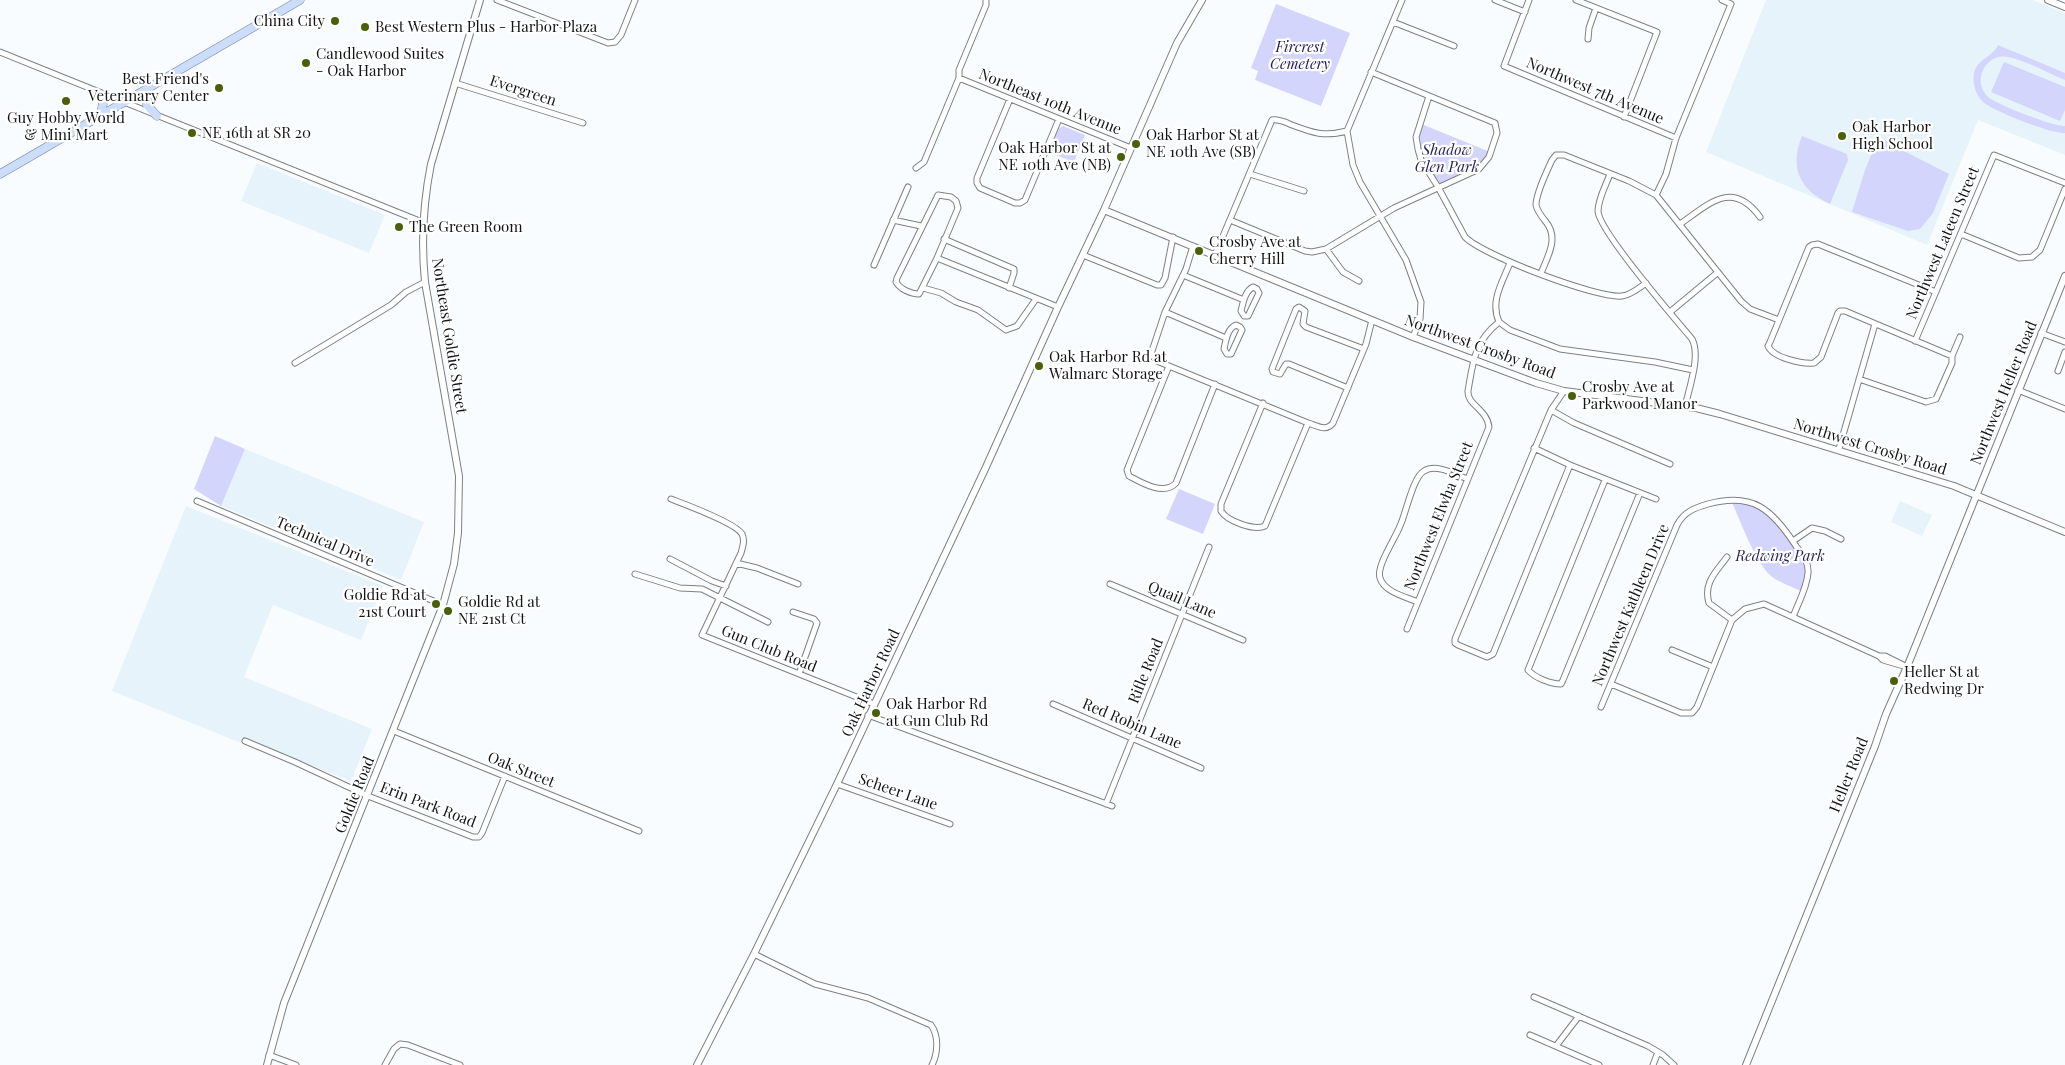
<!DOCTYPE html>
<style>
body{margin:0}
canvas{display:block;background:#f8fcff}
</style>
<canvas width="2065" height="1065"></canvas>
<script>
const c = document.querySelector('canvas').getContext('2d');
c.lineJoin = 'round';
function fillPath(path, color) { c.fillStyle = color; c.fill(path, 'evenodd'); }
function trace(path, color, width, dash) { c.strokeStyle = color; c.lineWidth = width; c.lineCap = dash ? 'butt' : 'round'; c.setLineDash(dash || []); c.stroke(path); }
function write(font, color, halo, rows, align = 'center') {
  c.font = font + ' "Playfair Display",serif'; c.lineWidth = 4.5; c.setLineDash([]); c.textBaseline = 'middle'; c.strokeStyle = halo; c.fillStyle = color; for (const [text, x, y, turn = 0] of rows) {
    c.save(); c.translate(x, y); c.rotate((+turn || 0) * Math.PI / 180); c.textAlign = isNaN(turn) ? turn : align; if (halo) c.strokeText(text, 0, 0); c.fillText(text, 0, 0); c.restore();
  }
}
const built = new Path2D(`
 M1766,0H2033L2065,13V155L1978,120L1927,245L1706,152Z
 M257,163L385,215L369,253L241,201Z
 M245,449L424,522L401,580L221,506Z
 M1900,501L1932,515L1922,536L1891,522Z
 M186,506L383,586L361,640L273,605L244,677L372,729L351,781L243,738L241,743L112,691Z`);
const green = new Path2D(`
 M1276,4L1350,33L1321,106L1255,80L1258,71L1251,68Z
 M1998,45L2065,73V80C2048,73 2025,60 2008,57C1986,53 1972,80 1987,96C1995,104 2054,127 2065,126V133C2051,134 1993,111 1983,102C1976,95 1972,83 1974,73C1978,58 1993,57 1998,45Z
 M2004,62L2065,87V110L2060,121L1991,92Z
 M1419,123L1490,152L1479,169L1438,187C1425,166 1414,147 1419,123Z
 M1063,126L1085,135L1074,162L1048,152L1057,129Z
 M1802,136L1847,154L1848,160L1830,204C1800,190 1789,168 1802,136Z
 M1884,140L1901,147L1900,149L1949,174L1933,213L1920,229L1908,231L1852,212L1865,170L1876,143Z
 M215,436L245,449L221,506L194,489Z
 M1179,489L1215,504L1203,534L1166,519Z
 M1731,500H1742L1771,514L1807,562L1809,572L1803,592C1793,587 1780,583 1771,576C1755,562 1740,520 1731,500Z`);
const minor = new Path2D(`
 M497,0L608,43L615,42L621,35L635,0
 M1402,0L1347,131L1353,165L1360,182L1406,260L1421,302L1420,319L1413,337
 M1495,0L1525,12
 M1529,0L1504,66L1676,138
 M1576,0L1657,32L1624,117
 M1393,22L1454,46
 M1588,39L1589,28L1596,8
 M0,52L422,222
 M959,78L1131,148
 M455,83L583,123
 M1429,96L1416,137L1418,149L1421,160L1438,187L1465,237C1482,255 1598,299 1622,296C1631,295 1639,288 1646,283
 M1010,99L977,178V183L980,188L1015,203H1020L1025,200L1059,119
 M916,168L924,162L959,78V70L986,5V0
 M1250,174L1304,191
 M1610,174C1606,185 1598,199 1598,211C1598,230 1676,320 1692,339C1701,356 1689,388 1685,407
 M1656,195L1666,174L1676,138L1731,4L1722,0
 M893,220L921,226
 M1230,220L1305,251L1312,252L1326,249L1394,208L1479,169L1489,157L1497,133L1495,123L1371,72
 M1680,224C1709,204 1732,179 1760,217
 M1961,234L2019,258L2032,257L2040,250L2065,189
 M944,239L1014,269V273L1009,288
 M1193,246L1186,269L1165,312L1151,354L1157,361L1169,366L1308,423C1318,426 1326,432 1333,423L1366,344L1372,320
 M1326,249L1343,272L1359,281
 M1083,255L1157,285H1161L1165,278L1173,237
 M1215,255L1272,120C1279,119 1285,122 1292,125C1313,133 1324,137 1347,131
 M937,258L958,208L956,201L951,197L938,195L897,278L896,282C900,289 911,294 919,294L937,258L1058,307
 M874,265L908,187
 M1541,273C1548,256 1559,238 1546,222C1542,217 1537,211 1536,205C1536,193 1547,171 1552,160L1556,155H1564L1629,181L1656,195L1741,301L1750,309L1779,320
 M1183,275L1244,300
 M1253,287L1257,289L1259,293L1248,316H1244L1241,311C1243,303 1245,291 1253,287Z
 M923,288L941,293L956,302L978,310L1006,330L1017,326L1036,299
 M1165,312L1226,338
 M1670,312L1717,273
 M1499,322L1510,330L1560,349L1655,362L1693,370
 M1236,325L1240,327L1242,330L1231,354H1227L1224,349C1226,340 1227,329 1236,325Z
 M2041,333L2065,342
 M1915,341L1994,155L2065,183
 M1952,356L1960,337
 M295,363L391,305L406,292L425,282
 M1169,366L1127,470L1129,476C1142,483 1164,496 1176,483L1215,384
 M2058,371L2065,352
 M1859,379L1926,402L1936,399L1952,363V356L1845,311H1840L1838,313L1821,357L1814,363C1802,364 1773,358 1768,346L1770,342L1809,247L1812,245L1818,244L1936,292
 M1348,388L1289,364H1286L1280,374L1273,372L1272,369L1296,309L1299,307L1305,311L1303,324L1306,327L1364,349
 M2018,390L2065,409
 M1564,391L1551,410L1455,639V643L1458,645L1487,657L1493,654L1570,465
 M1263,403L1221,504V511C1227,521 1254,531 1265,526L1308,423
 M1551,410L1574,423L1670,464
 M1534,448L1570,465L1656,499
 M1839,449L1875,324
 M1605,480L1528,670C1535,678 1551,684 1561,684L1563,680L1640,493
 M671,499C684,504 736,523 742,534C745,540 743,546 741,553L702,635L874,704
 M197,501L443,605
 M1793,541L1812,528L1825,531L1841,539
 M1727,557C1716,572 1703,583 1709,603L1732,620
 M670,559L712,581L726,586
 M736,563L757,568L798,584
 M635,574L680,588L702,589L768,622
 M1110,584L1243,640
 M1418,602C1406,597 1384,592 1380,578C1376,566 1395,539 1400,526C1406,513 1413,477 1424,471C1437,463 1456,475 1468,479
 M793,612L814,619L817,623L799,674
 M1407,629L1489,427C1487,409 1467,405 1468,391C1473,362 1474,342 1499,322C1490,301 1502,283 1510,263
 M1672,650L1713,667
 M1879,656H1885L1903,665
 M1611,684L1681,713H1692L1697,707L1732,620L1745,609L1764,604L1879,656L1883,660L1907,667
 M1053,704L1201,768
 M1601,707L1677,525C1684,512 1694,508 1708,504C1753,492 1772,509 1796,546C1802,554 1809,562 1808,573C1807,588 1798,603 1793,617
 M868,715L1112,806
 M394,731L639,831
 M245,741L295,762L368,796L473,837H479L482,833L505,776
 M837,784L950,824
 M1106,804L1209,547
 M754,954L815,984L868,998L931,1025C939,1036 938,1053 932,1065
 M1534,997L1648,1046L1663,1055L1674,1065
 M1530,1035L1599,1065
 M1556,1046L1579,1016
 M269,1055L296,1065
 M385,1065L394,1049L400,1044L408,1045L460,1065
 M1653,1065L1658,1052`);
const tertiary = new Path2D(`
 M2048,0L2065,7
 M1104,210L1413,337L1536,383L1564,391L1696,408L1720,414L1954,486L2065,532
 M267,1065L284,1003L443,605L454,564L458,533L459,476L425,282C421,242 423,204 431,164L480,0
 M697,1065L754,954L837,784L986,467L1058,307L1104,210L1177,43L1202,0
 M1746,1065L1875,746L1886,714L1907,667L2065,276`);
const primary = new Path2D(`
 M149,87L147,105L157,116
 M99,93L103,104L100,116
 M0,174L300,0`);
const markers = [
 [335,21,5,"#495f09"],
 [365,27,5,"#495f09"],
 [306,63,5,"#495f09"],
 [219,88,5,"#495f09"],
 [66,101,5,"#495f09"],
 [192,133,5,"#495f09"],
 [1842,136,5,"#495f09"],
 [1136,144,5,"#495f09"],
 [1121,157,5,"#495f09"],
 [399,227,5,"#495f09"],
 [1199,251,5,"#495f09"],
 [1039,366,5,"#495f09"],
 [1572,396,5,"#495f09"],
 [436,604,5,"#495f09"],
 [448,611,5,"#495f09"],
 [1894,681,5,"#495f09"],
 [876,713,5,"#495f09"]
];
const poiNames = [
 ["China City",325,21,"right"],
 ["Best Western Plus - Harbor Plaza",375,27],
 ["Candlewood Suites",316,54],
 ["- Oak Harbor",316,71],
 ["Best Friend's",209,79,"right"],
 ["Veterinary Center",209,96,"right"],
 ["Guy Hobby World",66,118,"center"],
 ["& Mini Mart",66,135,"center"],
 ["Oak Harbor",1852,127],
 ["High School",1852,144],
 ["NE 16th at SR 20",202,133],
 ["Oak Harbor St at",1146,135],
 ["NE 10th Ave (SB)",1146,152],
 ["Oak Harbor St at",1111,148,"right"],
 ["NE 10th Ave (NB)",1111,165,"right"],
 ["The Green Room",409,227],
 ["Crosby Ave at",1209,242],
 ["Cherry Hill",1209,259],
 ["Oak Harbor Rd at",1049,357],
 ["Walmarc Storage",1049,374],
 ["Crosby Ave at",1582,387],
 ["Parkwood Manor",1582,404],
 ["Goldie Rd at",426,595,"right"],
 ["21st Court",426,612,"right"],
 ["Goldie Rd at",458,602],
 ["NE 21st Ct",458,619],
 ["Heller St at",1904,672],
 ["Redwing Dr",1904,689],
 ["Oak Harbor Rd",886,704],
 ["at Gun Club Rd",886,721]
];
const parkNames = [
 ["Fircrest",1300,47],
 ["Cemetery",1300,64],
 ["Shadow",1447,150],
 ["Glen Park",1447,167],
 ["Redwing Park",1780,556]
];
const streetNames = [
 ["Evergreen",523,91,18],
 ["Northwest 7th Avenue",1595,91,23],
 ["Northeast 10th Avenue",1050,102,22],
 ["Northwest Lateen Street",1943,243,-67],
 ["Northeast Goldie Street",449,336,81],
 ["Northwest Crosby Road",1480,347,20],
 ["Northwest Heller Road",2004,393,-68],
 ["Northwest Crosby Road",1870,447,17],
 ["Northwest Elwha Street",1439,516,-68],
 ["Technical Drive",325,542,23],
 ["Quail Lane",1182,600,23],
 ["Northwest Kathleen Drive",1631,605,-67],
 ["Gun Club Road",769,649,22],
 ["Rifle Road",1146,671,-68],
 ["Oak Harbor Road",871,683,-65],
 ["Red Robin Lane",1132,724,23],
 ["Oak Street",521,770,22],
 ["Heller Road",1849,775,-68],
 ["Scheer Lane",898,792,19],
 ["Goldie Road",355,795,-68],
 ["Erin Park Road",428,805,21]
];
fillPath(built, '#e7f3fb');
fillPath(green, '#d3d5fc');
trace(minor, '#7d8185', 7);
trace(tertiary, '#7d8185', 8);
trace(primary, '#7588a8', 9);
trace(minor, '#fff', 5);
trace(tertiary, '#fff', 6);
trace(primary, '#ccddfa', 8);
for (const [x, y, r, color] of markers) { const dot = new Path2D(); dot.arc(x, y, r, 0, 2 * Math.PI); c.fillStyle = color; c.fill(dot); trace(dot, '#fff', 2); }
write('15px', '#131416', '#fff', poiNames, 'left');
write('italic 15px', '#251f58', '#fff', parkNames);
write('15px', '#131416', '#fff', streetNames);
</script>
